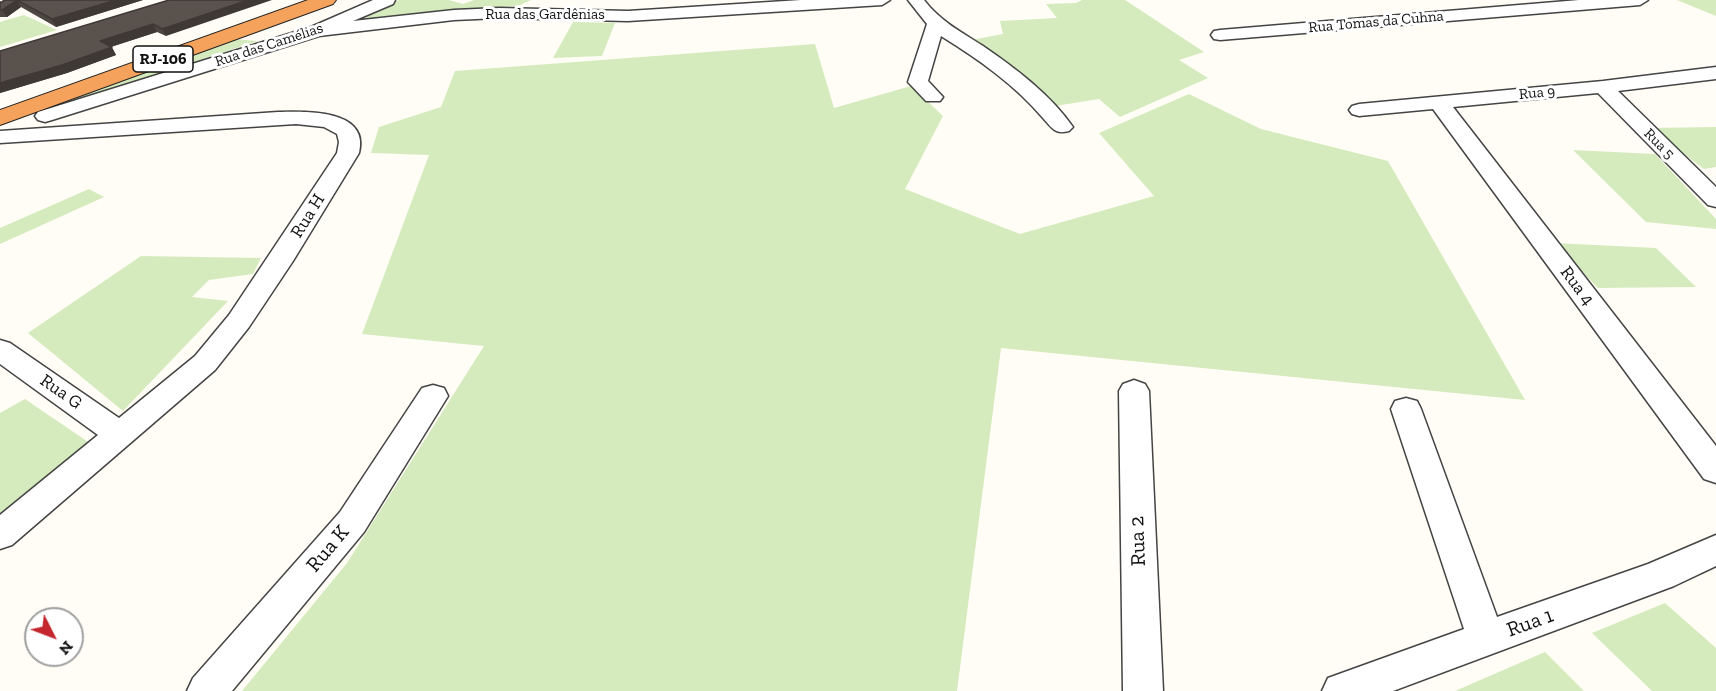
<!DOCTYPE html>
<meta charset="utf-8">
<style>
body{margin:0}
#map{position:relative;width:1716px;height:691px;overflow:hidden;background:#fffdf5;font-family:"Zilla Slab",serif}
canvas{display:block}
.north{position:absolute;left:24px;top:607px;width:60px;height:60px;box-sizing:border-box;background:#fff;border:2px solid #a0a0a0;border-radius:50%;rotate:132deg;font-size:16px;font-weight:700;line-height:24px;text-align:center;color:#111}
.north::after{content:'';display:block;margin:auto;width:21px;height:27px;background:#c4262e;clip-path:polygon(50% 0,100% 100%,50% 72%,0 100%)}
</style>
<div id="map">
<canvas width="1716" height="691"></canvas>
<div class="north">N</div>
</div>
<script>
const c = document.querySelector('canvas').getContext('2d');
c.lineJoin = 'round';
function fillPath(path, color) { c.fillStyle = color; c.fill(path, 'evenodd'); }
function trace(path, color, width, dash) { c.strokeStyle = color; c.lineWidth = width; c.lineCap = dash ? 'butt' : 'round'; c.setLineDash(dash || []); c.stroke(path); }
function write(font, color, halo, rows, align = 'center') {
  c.font = font + ' "Zilla Slab",serif'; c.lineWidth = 6; c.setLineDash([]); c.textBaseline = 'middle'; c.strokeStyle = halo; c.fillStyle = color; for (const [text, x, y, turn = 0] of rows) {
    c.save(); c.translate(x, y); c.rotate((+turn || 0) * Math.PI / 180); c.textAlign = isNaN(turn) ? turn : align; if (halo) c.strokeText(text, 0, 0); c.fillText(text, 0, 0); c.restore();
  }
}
const green = new Path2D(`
 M399,0H449L463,4L474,0H531L518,6L451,11L338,26Z
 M1082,0H1125L1204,52L1179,60L1208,78L1120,117L1099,99L1055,106L971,40L1003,34L1000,21L1057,18L1046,4L1076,3Z
 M1677,0H1716V16Z
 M24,15L57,30L0,47V22Z
 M573,22L615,23L602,56L553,58Z
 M233,39L258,41L78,100L74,97Z
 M815,44L834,108L911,86L943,116L905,189L1020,234L1154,196L1099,133L1189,94L1261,129L1388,161L1525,400L1001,348L957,691H242L347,563L484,346L362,334L429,155L371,153L379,127L441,107L455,71Z
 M1716,127V167L1704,169L1649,128Z
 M1573,150L1655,154L1716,219V229L1646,222Z
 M89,189L104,197L0,244V228Z
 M1554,243L1656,248L1696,287L1598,288Z
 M141,256L261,258L253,274L209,280L192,297L228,301L123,411L28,333Z
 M25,399L91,444L0,516V413Z
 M1665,603L1716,648V691H1652L1592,633Z
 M1545,652L1584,691H1455Z`);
const minor = new Path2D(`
 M0,0H12L6,7L0,8Z
 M373,0H395L393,4L353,21L454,10L499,8L628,11L801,0H890L882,5L628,21L499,18L454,20L319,36L52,120L45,122L38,120L35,116L38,112L311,27Z
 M908,0H924C940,21 961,32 983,46C1015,68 1050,94 1073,127L1069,131C1055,135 1052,128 1043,118C1014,84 978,59 941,36L928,81L943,97L940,101H926L908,82L927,24Z
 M1579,0H1648L1640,5L1220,40L1214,39L1211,35L1214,31L1220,30Z
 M1716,67V79L1618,91L1716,187V207L1708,205L1598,93L1453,107L1716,446V483L1704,479L1433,109L1359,116L1352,114L1349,110L1352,106L1359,104L1603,81Z
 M278,112C306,111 370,109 359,153L293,261L249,327L215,370L12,545L0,549V515L98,435L0,364V340L10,343L119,418L195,356L229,315L337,153L339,142L337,134L324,127L296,124L0,143V131Z
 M1134,380L1145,384L1149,391L1163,691H1123L1119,391L1123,384Z
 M433,385L444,388L448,396L364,532L232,691H187L193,678L340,512L422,388Z
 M1406,398L1417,401L1421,409L1497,617L1648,564L1716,535V566L1674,586L1393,691H1322L1328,678L1464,629L1391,409L1395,401Z`);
const highway = new Path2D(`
 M308,0H336L333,4L0,125V110Z`);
const wall = new Path2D(`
 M4,0H143L56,27L21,7L7,17H0V2H2Z
 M169,0L166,36L157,32L111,47L116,55L67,73L0,93V51Z`);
const shadedWall = new Path2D(`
 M17,0L21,7L7,17L2,10Z
 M116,0H143L56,27L52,19Z
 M248,0H272L166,36L162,29Z
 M153,24L157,32L104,49L100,41Z
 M112,47L116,55L67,73L0,93V83Z`);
const building = new Path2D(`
 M4,0H116L52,19L17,0L2,10H0V2H2Z
 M169,0H248L162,29L153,24L100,41L112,47L62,65L0,83V51Z`);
const farStreetnames = [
 ["Rua das Gardênias",545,15],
 ["Rua Tomas da Cuhna",1376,22,-5],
 ["Rua das Camélias",269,45,-18],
 ["Rua 9",1537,93,-5],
 ["Rua 5",1659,144,45]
];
const shields = [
 [163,59,60]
];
const shieldNames = [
 ["RJ-106",163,59]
];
const streetNames = [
 ["Rua H",308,216,-58],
 ["Rua 4",1577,286,53],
 ["Rua G",61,392,35]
];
const nearStreetnames = [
 ["Rua 2",1138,541,-92],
 ["Rua K",328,549,-50],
 ["Rua 1",1530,623,-20]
];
fillPath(green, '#d5ebbd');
trace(minor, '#444', 3);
trace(highway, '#222', 2);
fillPath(minor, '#fff');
fillPath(highway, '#f5a25d');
fillPath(wall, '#4d4742');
fillPath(shadedWall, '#3f3936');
fillPath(building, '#5a524d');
trace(building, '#3f3936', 1.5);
write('15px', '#111', '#fff', farStreetnames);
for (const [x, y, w] of shields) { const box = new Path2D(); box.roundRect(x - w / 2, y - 13, w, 26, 4.5); c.fillStyle = '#fff'; c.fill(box); trace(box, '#111', 1.5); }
write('bold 16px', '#111', null, shieldNames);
write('18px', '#111', '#fff', streetNames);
write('21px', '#111', '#fff', nearStreetnames);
</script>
